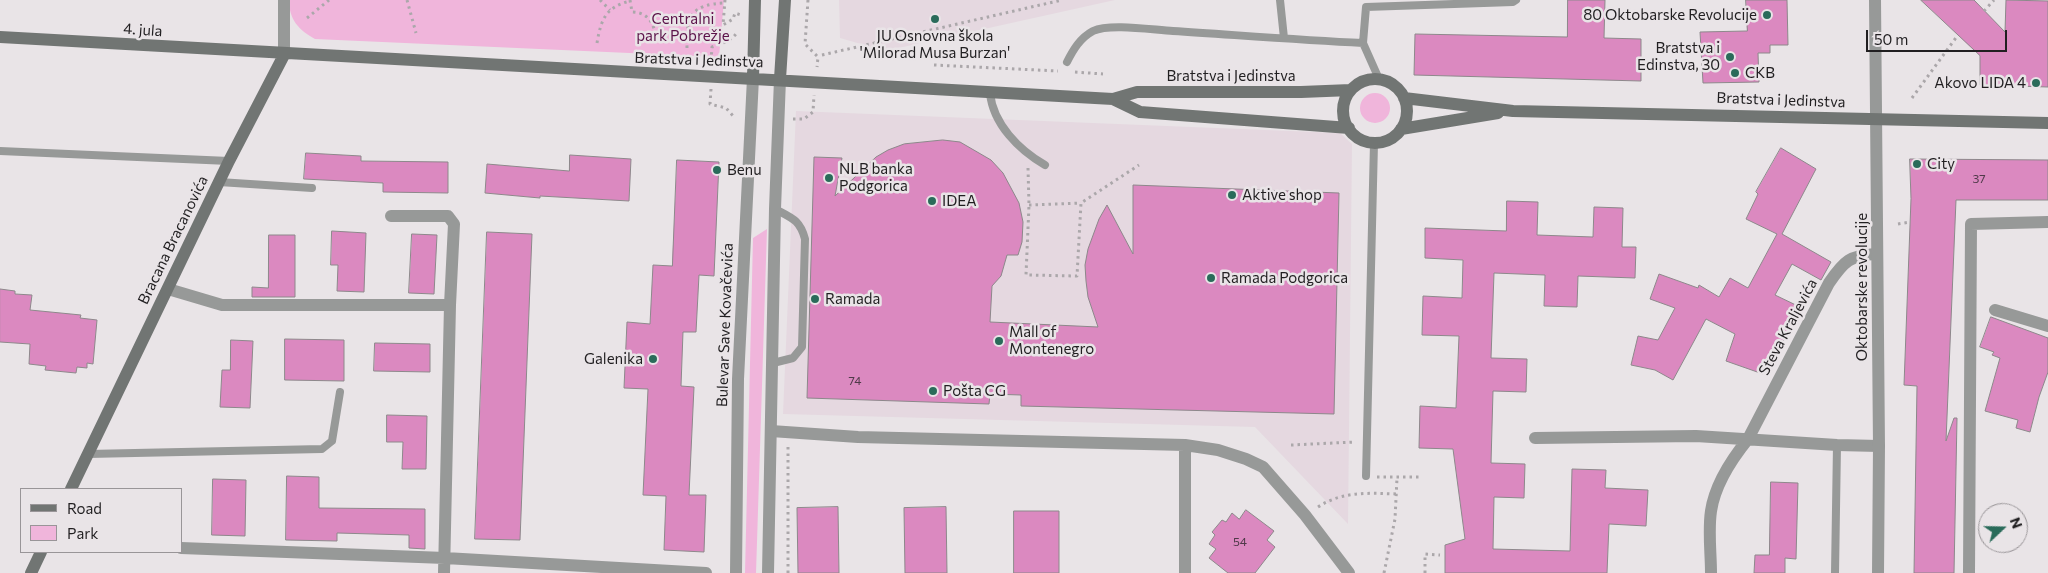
<!DOCTYPE html>
<meta charset="utf-8">
<style>
body{margin:0}
#map{position:relative;width:2048px;height:573px;overflow:hidden;background:#e9e4e7;font-family:Commissioner,sans-serif}
canvas{display:block}
.legend{position:absolute;left:20px;top:488px;width:162px;height:65px;box-sizing:border-box;background:#e9e4e7;border:1px solid #999598;margin:0;padding:6px 9px;list-style:none;font-size:15px;color:#211f21}
.legend li{display:flex;align-items:center;gap:10px;height:25px}
.legend b{width:25px;border:1px solid #999598}
.north{position:absolute;left:1978px;top:503px;width:50px;height:50px;box-sizing:border-box;background:#e9e4e7;border:1px solid #999598;border-radius:50%;rotate:69deg;font-size:14px;font-weight:700;line-height:20px;text-align:center;color:#211f21}
.north::after{content:'';display:block;margin:auto;width:18px;height:22px;background:#2a6b5a;clip-path:polygon(50% 0,100% 100%,50% 72%,0 100%)}
.scale{position:absolute;left:1866px;top:30px;width:141px;height:22px;box-sizing:border-box;border:2px solid #211f21;border-top:0;padding-left:6px;font-size:15px;line-height:18px;white-space:nowrap;color:#211f21;-webkit-text-stroke:4px #e9e4e7;paint-order:stroke}
</style>
<div id="map">
<canvas width="2048" height="573"></canvas>
<ul class="legend">
<li><b style="height:6px;background:#717573"></b>Road</li>
<li><b style="height:14px;background:#f0b5db"></b>Park</li>
</ul>
<div class="north">N</div>
<div class="scale">50 m</div>
</div>
<script>
const c = document.querySelector('canvas').getContext('2d');
c.lineJoin = 'round';
function fillPath(path, color) { c.fillStyle = color; c.fill(path, 'evenodd'); }
function trace(path, color, width, dash) { c.strokeStyle = color; c.lineWidth = width; c.lineCap = dash ? 'butt' : 'round'; c.setLineDash(dash || []); c.stroke(path); }
function write(font, color, halo, rows, align = 'center') {
  c.font = font + ' Commissioner,sans-serif'; c.lineWidth = 5; c.setLineDash([]); c.textBaseline = 'middle'; c.strokeStyle = halo; c.fillStyle = color; for (const [text, x, y, turn = 0] of rows) {
    c.save(); c.translate(x, y); c.rotate((+turn || 0) * Math.PI / 180); c.textAlign = isNaN(turn) ? turn : align; if (halo) c.strokeText(text, 0, 0); c.fillText(text, 0, 0); c.restore();
  }
}
const built = new Path2D(`
 M839,0H1115L885,51L840,38Z
 M796,111L1340,133L1352,144L1348,524L1255,427L783,414Z`);
const green = new Path2D(`
 M289,0H724L719,57L315,39C299,30 289,20 289,0Z
 M1360 108a15 15 0 1 1 30 0a15 15 0 1 1-30 0Z
 M767,229L756,573H745L753,238Z`);
const building = new Path2D(`
 M1568,0H1605L1604,38L1641,39V81L1414,75L1415,34L1567,37Z
 M1746,0H1787L1788,45H1770V53H1758L1759,82L1703,83L1700,32L1747,31Z
 M1921,0H1974L2005,32L2006,0L2048,1V87L1980,85V56Z
 M943,140L960,142L991,160L1003,173L1019,203L1023,222L1022,242L1018,255H1007L1001,276L992,286L990,322L1098,327L1088,297L1086,281L1085,265L1088,249L1099,219L1107,205L1133,254V185L1339,193L1334,414L1021,406V395L990,394L989,404L807,398L814,157L842,158L835,196L876,157L888,150L904,144Z
 M1781,148L1816,169L1782,234L1831,262L1821,280L1792,264L1775,295L1800,307L1779,350L1776,349L1773,355L1770,354L1763,374L1726,361L1735,334L1706,319L1673,380L1655,370L1631,365L1638,336L1658,340L1675,308L1650,299L1659,274L1698,288L1699,285L1719,297L1730,278L1748,288L1777,234L1746,219L1758,194L1756,192Z
 M306,153L361,156V161L448,162V193L383,192V183L304,179Z
 M570,155L631,159L629,201L540,196V198L485,193L487,164L569,171Z
 M1910,159L2048,160V200H1956L1946,441L1954,418H1957L1954,573H1914L1917,386L1904,385L1911,199Z
 M677,160L719,162L714,276L699,275L696,332H683L681,386L694,387L689,495H706L704,552L664,550L666,496L643,495L648,389L624,388L627,322L650,324L653,265L672,266Z
 M1507,201L1538,202L1537,235L1593,237L1594,207L1623,208L1622,247H1636L1635,278L1578,276L1577,307L1544,306L1545,275L1494,273L1491,358L1527,359L1526,392L1493,391L1491,463L1525,464L1524,498L1494,497L1493,549L1570,551L1572,469L1606,470L1605,488L1648,490L1646,526L1609,524L1607,573H1445V545L1465,539L1453,449L1419,448L1420,406L1456,408L1459,336L1422,335L1423,296L1462,298L1463,260L1425,258V228L1506,231Z
 M332,231L366,233L364,292L337,291L338,265H331Z
 M487,232L532,234L520,540L475,539Z
 M412,234L437,235L434,294L409,293Z
 M269,235H295V297H252V287L268,288Z
 M0,289L15,291V294L32,295L30,310L81,315L80,318L97,320L93,364L87,363V368L77,367L76,373L45,370L46,366L29,364L30,344L0,342Z
 M1991,317L2048,338V372L2039,397L2030,432L2016,428L2018,420L1985,411L2000,358L1992,355L1994,352L1980,347Z
 M285,339L344,340V381L285,380Z
 M231,340L253,341L250,408L220,407L222,370H230Z
 M375,343L430,344V372L374,371Z
 M387,415L427,416L426,469H402L403,442H387Z
 M287,476L319,477V508L425,509V549L409,548V535L337,533V541L286,540Z
 M213,479L246,480L245,536L212,535Z
 M1771,482L1798,483L1796,559L1785,558V573H1754L1755,555H1769Z
 M838,507L839,573H798L797,508Z
 M946,507L947,573H905L904,508Z
 M1246,510L1274,531L1267,540L1275,547L1255,573H1228L1209,558L1216,549L1209,544L1215,535L1212,532L1222,520L1226,522L1232,513L1239,519Z
 M1014,511H1059V573H1014Z`);
const path = new Path2D(`
 M407,0L416,33
 M600,0L610,10
 M630,0L632,12C651,12 657,29 655,45
 M725,0L723,25L733,19L735,13L741,15
 M808,0L805,44L818,57L817,67
 M1984,11L1994,0
 M307,18L329,0
 M597,43C601,19 606,7 630,1
 M687,48C686,17 691,4 725,3
 M822,55L1062,0
 M711,61L712,47C723,43 732,41 738,31
 M934,65L1058,71
 M1075,72L1103,74
 M711,89L710,104L726,108L734,117
 M1912,98L1958,35
 M793,119H804L813,112L814,95
 M1028,168L1029,205L1026,275L1077,276L1081,203L1139,165
 M1029,205L1081,203
 M1898,224L1910,222
 M1291,445L1355,442
 M1377,477H1420
 M1318,507C1342,491 1369,493 1397,494
 M788,573V446
 M1384,573L1395,519L1397,478
 M1425,573V554L1440,555`);
const service = new Path2D(`
 M1280,0L1284,38
 M1363,43L1366,7L1513,2L1516,0
 M1067,62C1073,50 1080,38 1093,31C1110,23 1153,30 1173,31C1236,35 1300,40 1363,43L1379,79
 M990,93C993,124 1019,150 1045,165
 M0,151L229,161
 M219,182L312,188
 M773,363L793,358L802,347L805,239C800,220 792,218 775,209
 M88,454L322,449L332,441L340,392
 M1366,476L1374,143
 M1835,573L1837,445`);
const minor = new Path2D(`
 M284,55V0
 M391,216H448L454,224L450,305L444,573
 M168,289L222,305H450
 M1995,310L2048,326
 M771,431L858,437L1185,445L1218,450L1246,459L1263,467L1305,515L1349,573
 M1535,438L1696,436L1837,445L1879,446
 M181,548L445,558L706,573
 M1185,573V445
 M1711,573C1711,553 1708,531 1711,511C1715,484 1731,460 1748,439L1829,283C1844,261 1850,255 1877,254
 M1969,573L1971,224L2048,222`);
const tertiary = new Path2D(`
 M1875,0L1879,446L1878,573
 M736,573L738,379L753,78
 M768,573L775,209L780,79`);
const secondary = new Path2D(`
 M0,37C371,61 742,75 1113,99L1140,112L1349,128
 M753,78L755,0
 M780,79L785,0
 M1343 111a32 32 0 1 1 64 0a32 32 0 1 1-64 0Z
 M1404,98L1513,111L2048,123
 M1113,99L1137,92H1301L1351,90
 M1401,129L1498,113
 M71,489L229,161L284,55
 M31,573L41,552`);
const markers = [
 [1767,15,5,"#2a6b5a"],
 [935,19,5,"#2a6b5a"],
 [1730,57,5,"#2a6b5a"],
 [1735,73,5,"#2a6b5a"],
 [2036,83,5,"#2a6b5a"],
 [1917,164,5,"#2a6b5a"],
 [717,170,5,"#2a6b5a"],
 [829,178,5,"#2a6b5a"],
 [1232,195,5,"#2a6b5a"],
 [932,201,5,"#2a6b5a"],
 [1211,278,5,"#2a6b5a"],
 [815,299,5,"#2a6b5a"],
 [999,341,5,"#2a6b5a"],
 [653,359,5,"#2a6b5a"],
 [933,391,5,"#2a6b5a"]
];
const numberNames = [
 ["37",1979,179],
 ["74",855,381],
 ["54",1240,542]
];
const poiNames = [
 ["80 Oktobarske Revolucije",1757,15,"right"],
 ["JU Osnovna škola",935,36,"center"],
 ["'Milorad Musa Burzan'",935,53,"center"],
 ["Bratstva i",1720,48,"right"],
 ["Edinstva, 30",1720,65,"right"],
 ["CKB",1745,73],
 ["Akovo LIDA 4",2026,83,"right"],
 ["City",1927,164],
 ["NLB banka",839,169],
 ["Podgorica",839,186],
 ["Benu",727,170],
 ["Aktive shop",1242,195],
 ["IDEA",942,201],
 ["Ramada Podgorica",1221,278],
 ["Ramada",825,299],
 ["Mall of",1009,332],
 ["Montenegro",1009,349],
 ["Galenika",643,359,"right"],
 ["Pošta CG",943,391]
];
const parkNames = [
 ["Centralni",683,19],
 ["park Pobrežje",683,36]
];
const streetNames = [
 ["4. jula",143,30,4],
 ["Bratstva i Jedinstva",699,60,2],
 ["Bratstva i Jedinstva",1231,76],
 ["Bratstva i Jedinstva",1781,100,2],
 ["Bracana Bracanovića",173,240,-64],
 ["Oktobarske revolucije",1862,287,-90],
 ["Bulevar Save Kovačevića",725,325,-88],
 ["Steva Kraljevića",1788,327,-62]
];
fillPath(built, '#e5d8e0');
fillPath(green, '#f0b5db');
fillPath(building, '#db89c0');
trace(building, '#8d888b', 1);
trace(path, '#aba7aa', 3, [2.5, 4]);
trace(service, '#979998', 8);
trace(minor, '#979998', 12);
trace(tertiary, '#979998', 12);
trace(secondary, '#717573', 12);
for (const [x, y, r, color] of markers) { const dot = new Path2D(); dot.arc(x, y, r, 0, 2 * Math.PI); c.fillStyle = color; c.fill(dot); trace(dot, '#e9e4e7', 2); }
write('12px', '#503a49', null, numberNames);
write('15px', '#211f21', '#e9e4e7', poiNames, 'left');
write('15px', '#5b1249', '#e9e4e7', parkNames);
write('15px', '#211f21', '#e9e4e7', streetNames);
</script>
